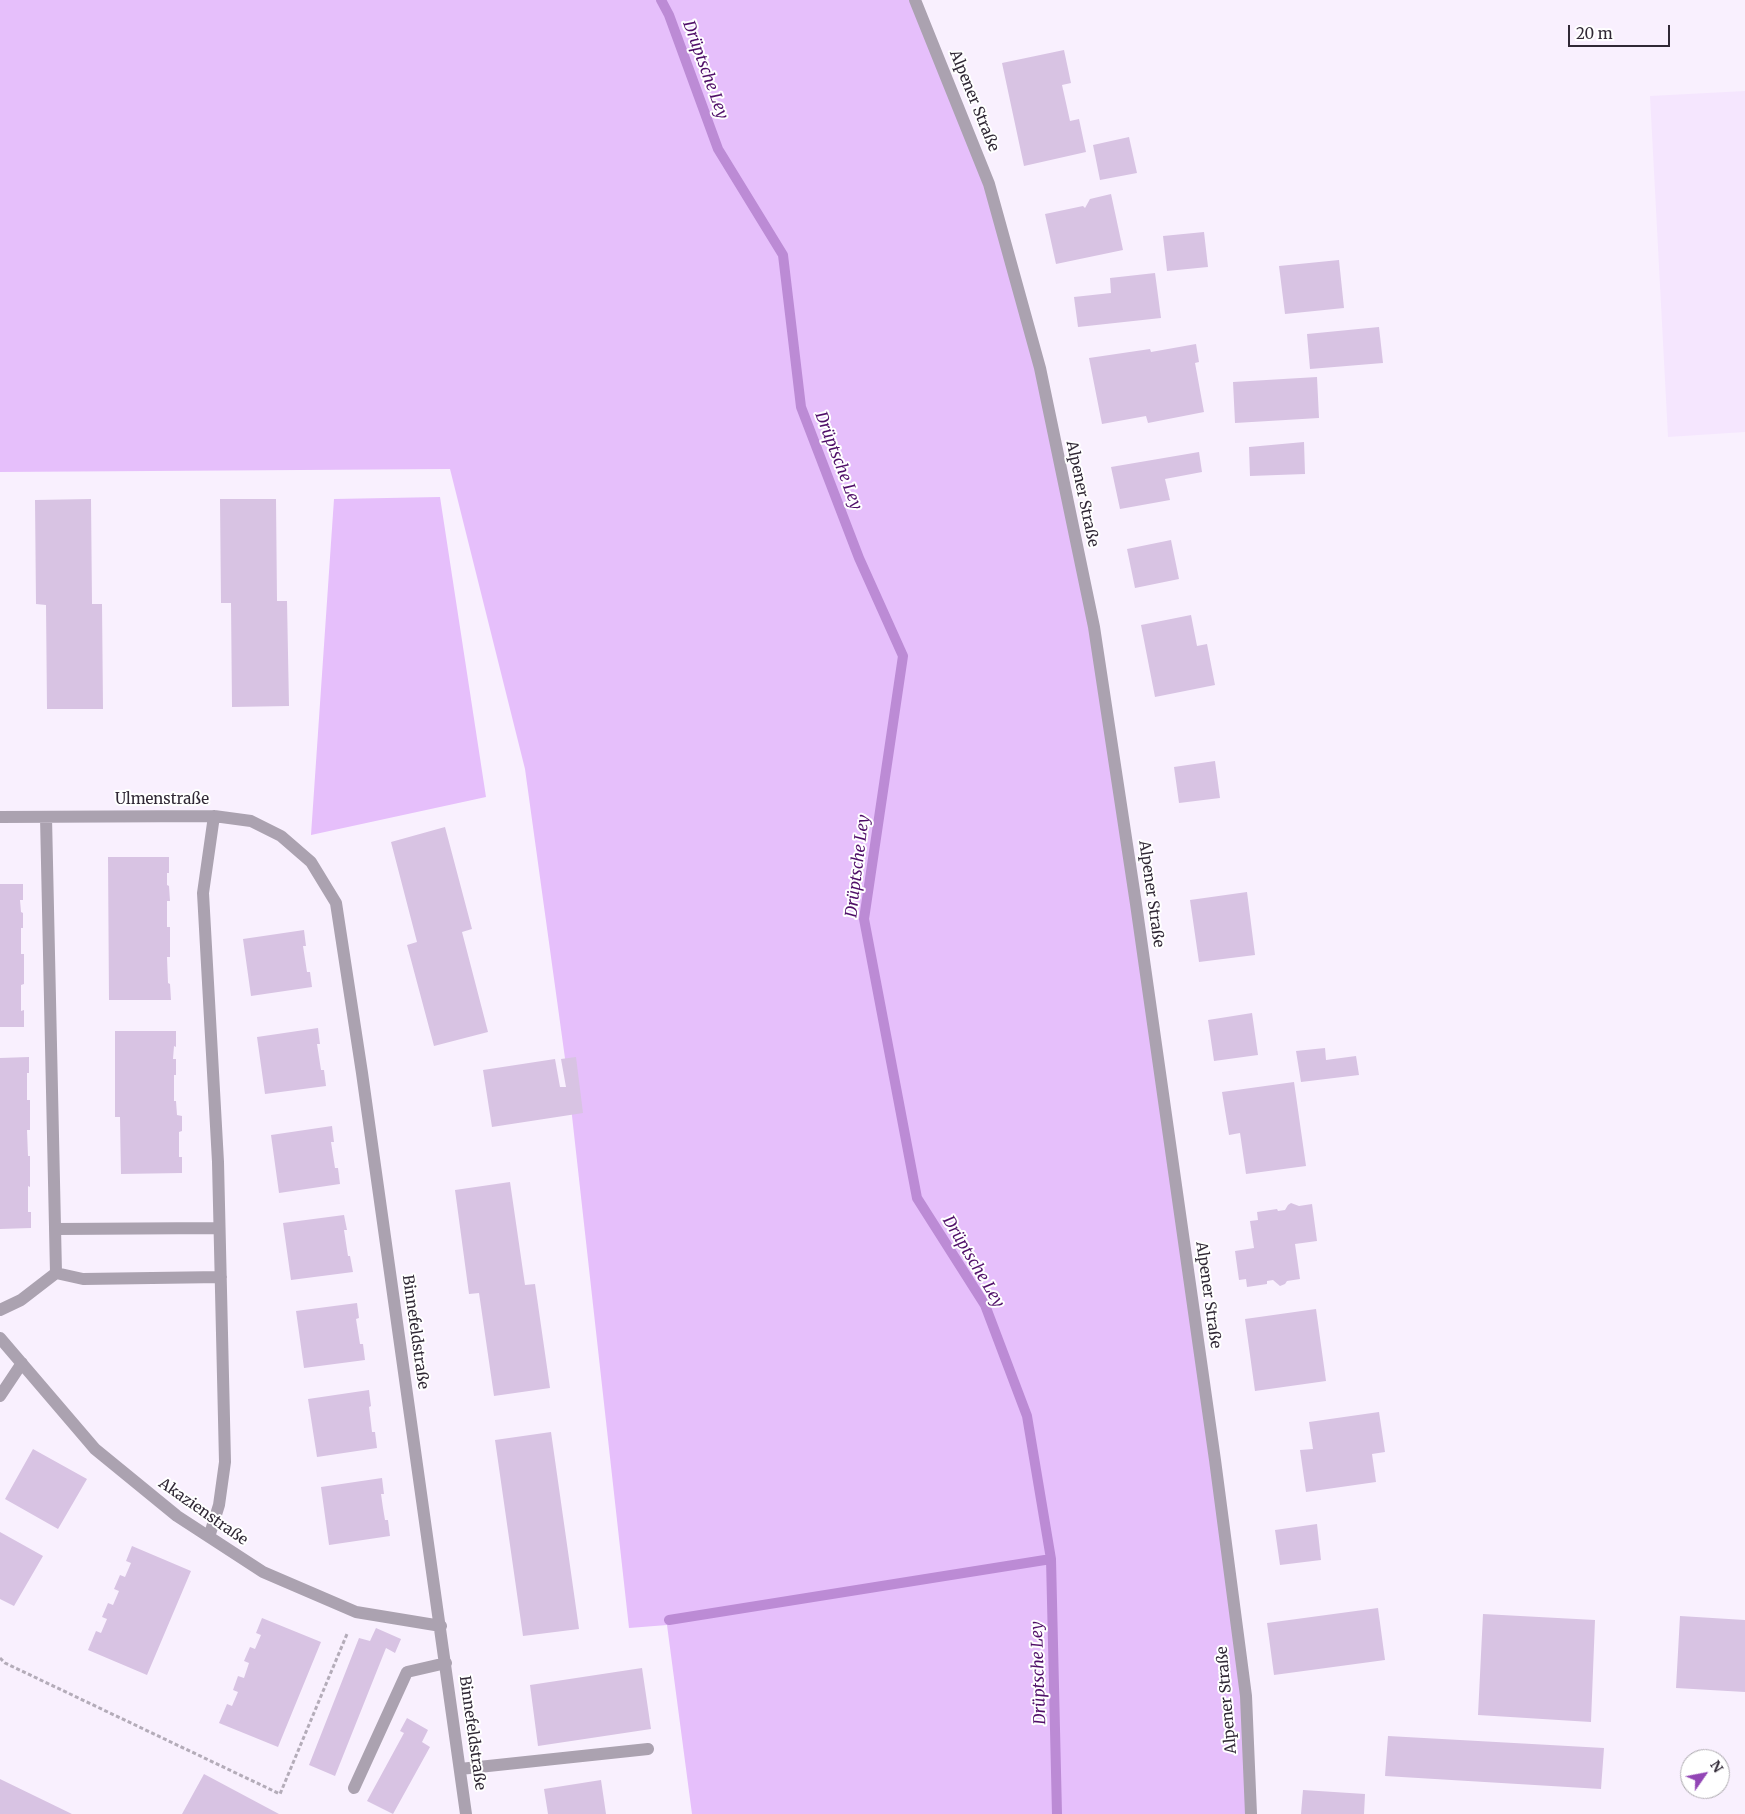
<!DOCTYPE html>
<meta charset="utf-8">
<style>
body{margin:0}
#map{position:relative;width:1745px;height:1814px;overflow:hidden;background:#f9f0fe;font-family:Merriweather,serif}
canvas{display:block}
.north{position:absolute;left:1680px;top:1749px;width:50px;height:50px;box-sizing:border-box;background:#fff;border:1px solid #aca9ae;border-radius:50%;rotate:57deg;font-size:14px;font-weight:700;line-height:20px;text-align:center;color:#302835}
.north::after{content:'';display:block;margin:auto;width:18px;height:22px;background:#9245b5;clip-path:polygon(50% 0,100% 100%,50% 72%,0 100%)}
.scale{position:absolute;left:1568px;top:25px;width:102px;height:22px;box-sizing:border-box;border:2px solid #302835;border-top:0;padding-left:6px;font-size:15px;line-height:18px;white-space:nowrap;color:#302835;-webkit-text-stroke:4px #fff;paint-order:stroke}
</style>
<div id="map">
<canvas width="1745" height="1814"></canvas>
<div class="north">N</div>
<div class="scale">20 m</div>
</div>
<script>
const c = document.querySelector('canvas').getContext('2d');
c.lineJoin = 'round';
function fillPath(path, color) { c.fillStyle = color; c.fill(path, 'evenodd'); }
function trace(path, color, width, dash) { c.strokeStyle = color; c.lineWidth = width; c.lineCap = dash ? 'butt' : 'round'; c.setLineDash(dash || []); c.stroke(path); }
function write(font, color, halo, rows, align = 'center') {
  c.font = font + ' Merriweather,serif'; c.lineWidth = 4; c.setLineDash([]); c.textBaseline = 'middle'; c.strokeStyle = halo; c.fillStyle = color; for (const [text, x, y, turn = 0] of rows) {
    c.save(); c.translate(x, y); c.rotate((+turn || 0) * Math.PI / 180); c.textAlign = isNaN(turn) ? turn : align; if (halo) c.strokeText(text, 0, 0); c.fillText(text, 0, 0); c.restore();
  }
}
const built = new Path2D(`
 M1745,91V432L1668,437L1650,96Z`);
const green = new Path2D(`
 M0,0H915L989,184L1040,368L1094,627L1246,1696L1251,1814H692L667,1625L629,1628L568,1080L525,769L450,469L0,472Z
 M440,497L486,797L311,835L334,499Z`);
const stream = new Path2D(`
 M661,0L669,15L718,149L783,255L801,407L859,558L903,656L864,919L917,1198L985,1305L1027,1416L1051,1559L1057,1814
 M669,1620L1051,1559`);
const building = new Path2D(`
 M1064,50L1071,83L1062,85L1070,121L1079,119L1086,152L1024,166L1002,63Z
 M1129,137L1137,173L1100,180L1093,145Z
 M1111,194L1123,250L1056,264L1045,214L1083,206L1085,208L1090,199Z
 M1204,232L1208,267L1167,271L1163,236Z
 M1339,260L1344,308L1285,314L1279,266Z
 M1155,273L1161,318L1078,327L1074,297L1111,293L1110,278Z
 M1379,327L1383,363L1310,369L1307,334Z
 M1196,344L1199,362L1195,363L1204,412L1148,423L1146,416L1102,424L1089,358L1150,349L1151,352Z
 M1317,377L1319,418L1235,423L1233,382Z
 M1304,442L1305,474L1250,476L1249,447Z
 M1199,452L1202,472L1165,479L1170,500L1120,509L1111,467Z
 M91,499L92,604H102L103,709H47L46,605L36,604L35,500Z
 M220,499H276L277,601H287L289,706L232,707L231,603H221Z
 M1171,540L1179,579L1135,588L1127,549Z
 M1191,615L1197,646L1207,644L1215,685L1155,697L1141,625Z
 M1215,761L1220,798L1179,803L1174,767Z
 M445,827L472,929L462,932L488,1032L434,1046L407,945L417,942L391,842Z
 M108,857H169V873H167V885L169,886L170,901H167V927H170V957H167L168,983L170,984L171,1000H109Z
 M0,884H23V900H20L21,912L23,913V928H21V954H24V984L21,985V1011L24,1010V1027H0Z
 M1247,892L1255,955L1199,962L1190,900Z
 M304,930L306,946H303L307,972H310L312,987L251,996L243,939Z
 M1252,1013L1258,1055L1214,1061L1208,1020Z
 M318,1028L320,1044H317L321,1070H324L326,1086L265,1094L257,1037Z
 M115,1031H176V1047L174,1046L173,1059H176V1075H174V1101H176L177,1115L182,1116V1131L179,1132V1157H182V1173L121,1174L120,1117H115Z
 M1325,1048L1326,1060L1356,1056L1359,1075L1301,1082L1296,1051Z
 M29,1057V1073H27V1100H30V1130H27L28,1156H30V1187L28,1186V1212H31V1228L0,1229V1058Z
 M576,1057L583,1113L492,1127L483,1070L555,1059L560,1087H566L561,1059Z
 M1294,1082L1306,1166L1246,1174L1240,1133L1229,1135L1222,1092Z
 M332,1126L334,1142H331L335,1168H338L340,1184L279,1193L271,1135Z
 M510,1182L525,1285L535,1284L550,1388L494,1396L479,1293L469,1294L455,1190Z
 M1291,1203L1299,1206L1312,1204L1317,1241L1295,1244L1300,1279L1287,1281L1285,1284L1280,1286L1273,1280L1267,1281V1284L1247,1287L1246,1279L1239,1280L1235,1251L1254,1248L1250,1221L1258,1220L1257,1212L1277,1209L1278,1211L1285,1210L1288,1205Z
 M344,1215L347,1230H344L348,1256H350L353,1272L291,1280L283,1223Z
 M357,1303L359,1318L356,1319L360,1344H363L365,1360L304,1368L296,1311Z
 M1316,1309L1326,1381L1255,1391L1245,1319Z
 M369,1390L371,1406L369,1407L372,1432H375L377,1448L317,1457L308,1399Z
 M1379,1412L1385,1452L1372,1454L1376,1482L1306,1492L1300,1450L1313,1449L1309,1422Z
 M551,1432L579,1629L523,1636L495,1440Z
 M33,1449L87,1479L58,1529L5,1499Z
 M382,1478L384,1494H381L383,1508L385,1520H388L390,1536L329,1545L321,1487Z
 M1317,1524L1321,1560L1280,1565L1275,1530Z
 M0,1532L43,1556L14,1606L0,1599Z
 M132,1546L191,1571L147,1675L88,1650L96,1631L101,1633L107,1619L102,1617L108,1603L113,1605L119,1591L114,1589L120,1575L125,1577L131,1563L126,1561Z
 M1378,1608L1385,1660L1274,1675L1267,1623Z
 M1483,1614L1595,1620L1591,1722L1478,1715Z
 M1680,1616L1745,1620V1692L1676,1688Z
 M262,1618L321,1642L278,1747L219,1723L227,1704L232,1706L238,1692L233,1690L238,1676L244,1678L249,1663L244,1661L250,1647L255,1649L261,1635L256,1633Z
 M376,1628L401,1639L395,1653L386,1648L335,1776L309,1765L359,1638L370,1641Z
 M642,1668L651,1729L538,1746L530,1685Z
 M407,1718L428,1730L422,1742L430,1747L393,1814L367,1801L404,1733L400,1731Z
 M1388,1736L1604,1748L1601,1789L1385,1776Z
 M204,1774L279,1814H182Z
 M0,1779L72,1814H0Z
 M601,1780L606,1814H548L544,1789Z
 M1303,1790L1365,1794L1364,1814H1301Z`);
const path = new Path2D(`
 M0,1658L5,1663L280,1794L347,1634`);
const minor = new Path2D(`
 M915,0L989,184L1040,368L1094,627L1136,904L1215,1460L1246,1696L1251,1814
 M0,817L214,816L251,821L281,836L311,862L336,903L362,1073L466,1814
 M56,1229L219,1228
 M56,1273L83,1279L221,1277
 M0,1310L21,1300L56,1273L46,817
 M0,1338L95,1449L177,1516L263,1572L356,1612L441,1626
 M0,1396L22,1363
 M209,1537L219,1505L225,1462L218,1162L203,893L214,816
 M460,1769L648,1749
 M354,1788L407,1672L446,1663`);
const streetNames = [
 ["Alpener Straße",974,101,68],
 ["Alpener Straße",1082,494,78],
 ["Ulmenstraße",162,800],
 ["Alpener Straße",1151,894,82],
 ["Alpener Straße",1208,1295,82],
 ["Binnefeldstraße",415,1332,82],
 ["Akazienstraße",203,1512,35],
 ["Alpener Straße",1227,1700,-95],
 ["Binnefeldstraße",472,1733,82]
];
const waterNames = [
 ["Drüptsche Ley",705,70,70],
 ["Drüptsche Ley",838,461,69],
 ["Drüptsche Ley",858,866,-83],
 ["Drüptsche Ley",973,1262,59],
 ["Drüptsche Ley",1039,1673,-92]
];
fillPath(built, '#f5e6fe');
fillPath(green, '#e6bffb');
trace(stream, '#bc8bd5', 10);
fillPath(building, '#d8c3e3');
trace(path, '#b4acb9', 3, [4, 2.5]);
trace(minor, '#aba2b0', 12);
write('15px', '#302835', '#fff', streetNames);
write('italic 16px', '#4f0e68', '#fff', waterNames);
</script>
